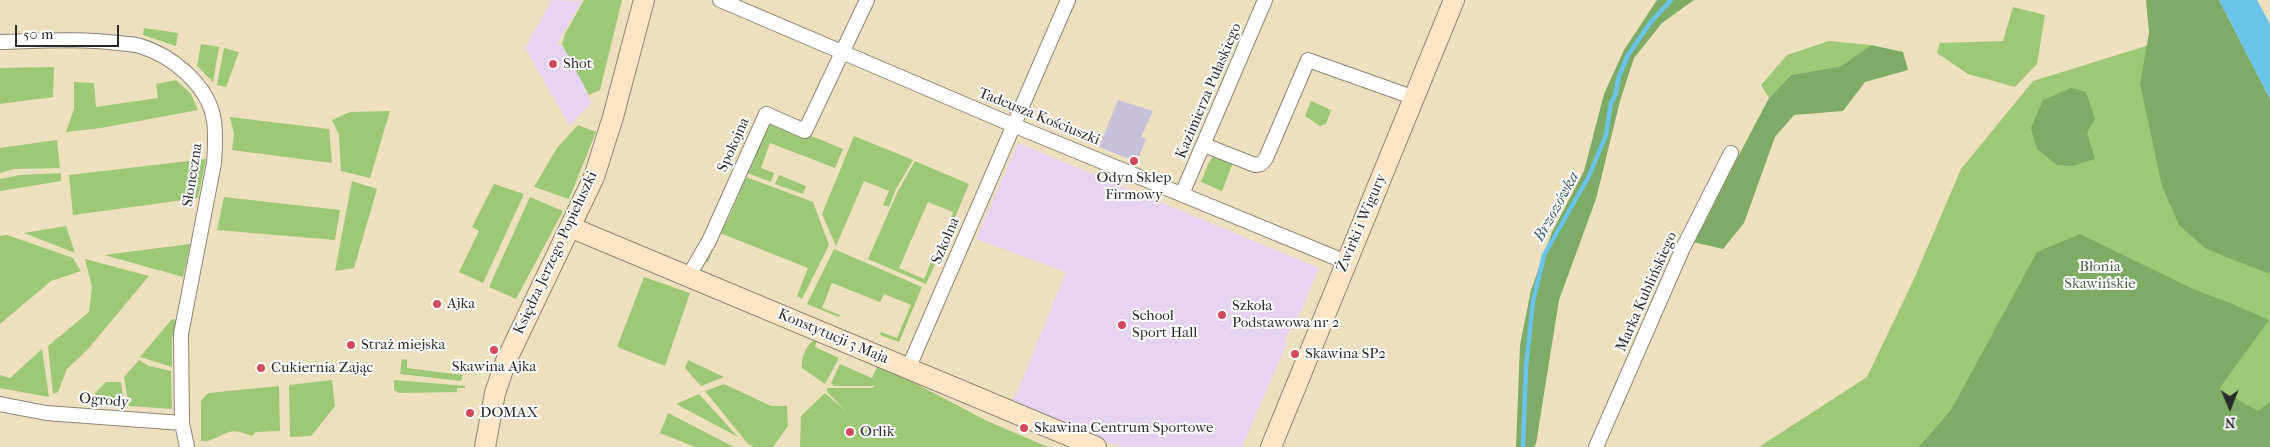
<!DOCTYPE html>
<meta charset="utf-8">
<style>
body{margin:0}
#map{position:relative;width:2270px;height:447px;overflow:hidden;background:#ede0bf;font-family:"IM FELL French Canon",serif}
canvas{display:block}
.north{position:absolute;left:2205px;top:382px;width:50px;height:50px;-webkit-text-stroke:4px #fff;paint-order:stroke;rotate:179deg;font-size:14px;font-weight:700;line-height:20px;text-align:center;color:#2b2b2b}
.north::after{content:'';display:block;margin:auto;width:18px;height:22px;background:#2b2b2b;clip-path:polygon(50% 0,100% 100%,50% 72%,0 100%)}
.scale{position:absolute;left:15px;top:25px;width:104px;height:22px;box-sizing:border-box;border:2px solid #2b2b2b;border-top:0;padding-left:6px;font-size:15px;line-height:18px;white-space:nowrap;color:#2b2b2b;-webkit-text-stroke:4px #fff;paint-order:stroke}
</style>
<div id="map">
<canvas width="2270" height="447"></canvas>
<div class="north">N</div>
<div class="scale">50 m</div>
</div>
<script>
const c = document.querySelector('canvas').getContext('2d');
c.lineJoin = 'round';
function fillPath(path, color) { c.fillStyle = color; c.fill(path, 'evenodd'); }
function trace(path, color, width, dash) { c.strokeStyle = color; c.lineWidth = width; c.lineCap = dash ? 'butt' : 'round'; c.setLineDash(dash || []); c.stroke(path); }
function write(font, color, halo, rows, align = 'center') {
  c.font = font + ' "IM FELL French Canon",serif'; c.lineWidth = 4; c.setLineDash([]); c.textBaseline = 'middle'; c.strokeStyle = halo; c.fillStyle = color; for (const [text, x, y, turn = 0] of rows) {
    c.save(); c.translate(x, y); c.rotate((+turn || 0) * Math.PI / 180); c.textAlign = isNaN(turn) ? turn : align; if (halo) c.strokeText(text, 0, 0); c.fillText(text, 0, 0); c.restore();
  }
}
const built = new Path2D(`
 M552,0L582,1L557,44L569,47L591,103L570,126L525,48Z
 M1018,143L1319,268L1295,325L1291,327L1286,338L1287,343L1242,447H1120L1011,402L1017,393L1066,272L976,239Z`);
const industrial = new Path2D(`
 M1118,100L1153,111L1141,137L1146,139L1137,162L1099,147Z`);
const green = new Path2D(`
 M584,0H622L600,90L589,95L562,44L565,34Z
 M2013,7L2045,15L2037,64L2015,87L1968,74L1937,53L1940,43L2003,41Z
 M2227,21L2270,99V447H1759L1867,377L1914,279L1961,169L2033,81Z
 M144,28L178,33L176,46L143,35Z
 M1829,41L1871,45L1841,66L1791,75L1769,98L1761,85L1787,55Z
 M201,44L219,47L213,82L197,66Z
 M224,48L239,52L226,87L217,85Z
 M54,67L53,97L0,104V68Z
 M176,80L191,94L198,110L101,128L66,132L74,109V82L94,83L96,107L158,98L156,84Z
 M1311,101L1331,110L1326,124L1320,126L1305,116Z
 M390,111L370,178L341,171L339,135L332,120L350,112Z
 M761,115L843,149L835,168L770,143L761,168L774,173L771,182L737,169Z
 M230,117L329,129L332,163L232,150L234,134Z
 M578,125L596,132L569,199L534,187L557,148Z
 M854,136L913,160L896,189L889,207L883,205L889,191L864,181L836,246L822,214Z
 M57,140L60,168L14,169L0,173V148Z
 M1213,157H1217L1233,163L1222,191L1201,182L1209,162Z
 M206,159L198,198L73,215L69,175Z
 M915,161L969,184L950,229L947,228L953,212L928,202L899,268L924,279L931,262L935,264L926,284L868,259L898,191Z
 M61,173V181L0,191V179L20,175Z
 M779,175L806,186L803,194L775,184Z
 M746,177L813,202L829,245L802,299L797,296L808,268L720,233L708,262L703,261L717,218L727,222Z
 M352,181L377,189L354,268L335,271Z
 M494,184L524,194L483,283L459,272L479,231L472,227Z
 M224,197L340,210L335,240L217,230Z
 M530,197L563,211L516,299L489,287Z
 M66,226L75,253L24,233Z
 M7,235L73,258L81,271L51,281L0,324V236Z
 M190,244L183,277L104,255Z
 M834,249L922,287L899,342L880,335L881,332L897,338L911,305L884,294L880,302L832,283L822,308L840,315L839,317L807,304Z
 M85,259L149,276L88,349L67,369L58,392L53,394L48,346L89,312L92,287Z
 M644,277L690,293L665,366L617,347Z
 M172,319L177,320L172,339V367L140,357Z
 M815,340H817L815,347L839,358L825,384L802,368C801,359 806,344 815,340Z
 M42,349L49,397L0,388V375L10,378Z
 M402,359L407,360V368L463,375L461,381L400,374Z
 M139,360L149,366L171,371L172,409L129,406L124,377Z
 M688,360L724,377L701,386L685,368Z
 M840,364L872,378L877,367L892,371L987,421L1048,447H800L801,416L825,393L846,411L827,392V388H872L875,386H834L831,383Z
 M332,380L335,406L311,436L290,437L289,385Z
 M394,380L465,386V388H457V392L399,393L394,390Z
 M106,382H121L124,407L92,402L95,393Z
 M724,384L771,406H787L788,426L773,447H754L748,444L705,391Z
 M279,386L280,431L256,432L252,436C222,423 223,442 201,441V401L208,393Z
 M699,394L738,437L676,404Z
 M668,413L734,447H695L660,433Z`);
const forest = new Path2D(`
 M1657,0H1694L1662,23L1634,58L1620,101L1596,199L1559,300L1536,444L1534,447H1516L1520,345L1531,290L1552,232L1584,171L1604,94L1624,50Z
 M2146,0H2219L2270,99V274L2206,249L2179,225L2162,186L2140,84L2149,33Z
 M1871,45L1903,52L1908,70L1865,82L1843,111L1794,115L1775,137L1744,223L1723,249L1693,242L1769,98L1791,75L1841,66Z
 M2071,88L2086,92L2095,119L2087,133L2095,159L2072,166L2057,165L2037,149L2031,128L2043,100Z
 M2080,234L2193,289L2235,305L2269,320L2219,389L2258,411L2270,402V447H1919L1951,410L2037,252Z`);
const water = new Path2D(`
 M2219,0H2257L2270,24V99Z`);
const stream = new Path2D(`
 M1523,447L1526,367L1533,302L1544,255L1589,176L1606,135L1611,103L1615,96L1619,76L1628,55L1650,23L1671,0`);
const street = new Path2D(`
 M720,0L1013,125L1346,262
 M0,42C39,41 79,38 118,43C125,44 133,44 140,46C173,56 209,86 214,121C216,135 215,149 214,163L181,334L182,423
 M1204,145L1255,165L1261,164L1266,158L1308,60L1415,98
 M1182,194L1265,0
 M688,277L709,241L766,114L805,131L867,0
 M908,369L1068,0
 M0,404L46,413L182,423L187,447
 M1596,447L1682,250L1731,153`);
const secondary = new Path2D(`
 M570,227L1096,447
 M485,447L495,393L506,361L594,177L613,117L644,0
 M1271,447L1454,0`);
const markers = [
 [553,64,5,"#d1495b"],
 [1134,161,5,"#d1495b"],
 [437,304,5,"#d1495b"],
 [1222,315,5,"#d1495b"],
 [1122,325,5,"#d1495b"],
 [351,345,5,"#d1495b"],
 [494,350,5,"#d1495b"],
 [1295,354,5,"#d1495b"],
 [261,368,5,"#d1495b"],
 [470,413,5,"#d1495b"],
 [1024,428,5,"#d1495b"],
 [850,432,5,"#d1495b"]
];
const poiNames = [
 ["Shot",563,64],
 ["Odyn Sklep",1134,178,"center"],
 ["Firmowy",1134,195,"center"],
 ["Ajka",447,304],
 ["Szkoła",1232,306],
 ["Podstawowa nr 2",1232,323],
 ["School",1132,316],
 ["Sport Hall",1132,333],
 ["Straż miejska",361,345],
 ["Skawina SP2",1305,354],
 ["Skawina Ajka",494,367,"center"],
 ["Cukiernia Zając",271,368],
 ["DOMAX",480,413],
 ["Skawina Centrum Sportowe",1034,428],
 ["Orlik",860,432]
];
const streetNames = [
 ["Kazimierza Pułaskiego",1209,91,-67],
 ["Tadeusza Kościuszki",1039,117,22],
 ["Spokojna",734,145,-66],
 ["Słoneczna",193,175,-81],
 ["Żwirki i Wigury",1362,223,-67],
 ["Szkolna",946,241,-67],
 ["Księdza Jerzego Popiełuszki",556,253,-65],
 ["Marka Kublińskiego",1647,292,-66],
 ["Konstytucji 3 Maja",833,337,23],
 ["Ogrody",104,401,5]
];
const parkNames = [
 ["Błonia",2100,267],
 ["Skawińskie",2100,284]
];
const waterNames = [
 ["Brzozówka",1557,207,-61]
];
fillPath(built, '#e5d3f1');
fillPath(industrial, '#c7c0d9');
fillPath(green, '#9dc875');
fillPath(forest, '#7eac66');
fillPath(water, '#6ac3e8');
trace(stream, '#6ac3e8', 4.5);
trace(street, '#8c8675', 16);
trace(secondary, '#8c8675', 22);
trace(street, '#fff', 14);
trace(secondary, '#fee5c5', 20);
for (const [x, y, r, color] of markers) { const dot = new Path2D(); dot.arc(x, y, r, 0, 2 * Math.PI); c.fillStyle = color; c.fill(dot); trace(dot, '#fff', 2); }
write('15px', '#2b2b2b', '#fff', poiNames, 'left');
write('15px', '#2b2b2b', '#fff', streetNames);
write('15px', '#536245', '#fff', parkNames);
write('italic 16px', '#41606d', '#fff', waterNames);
</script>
